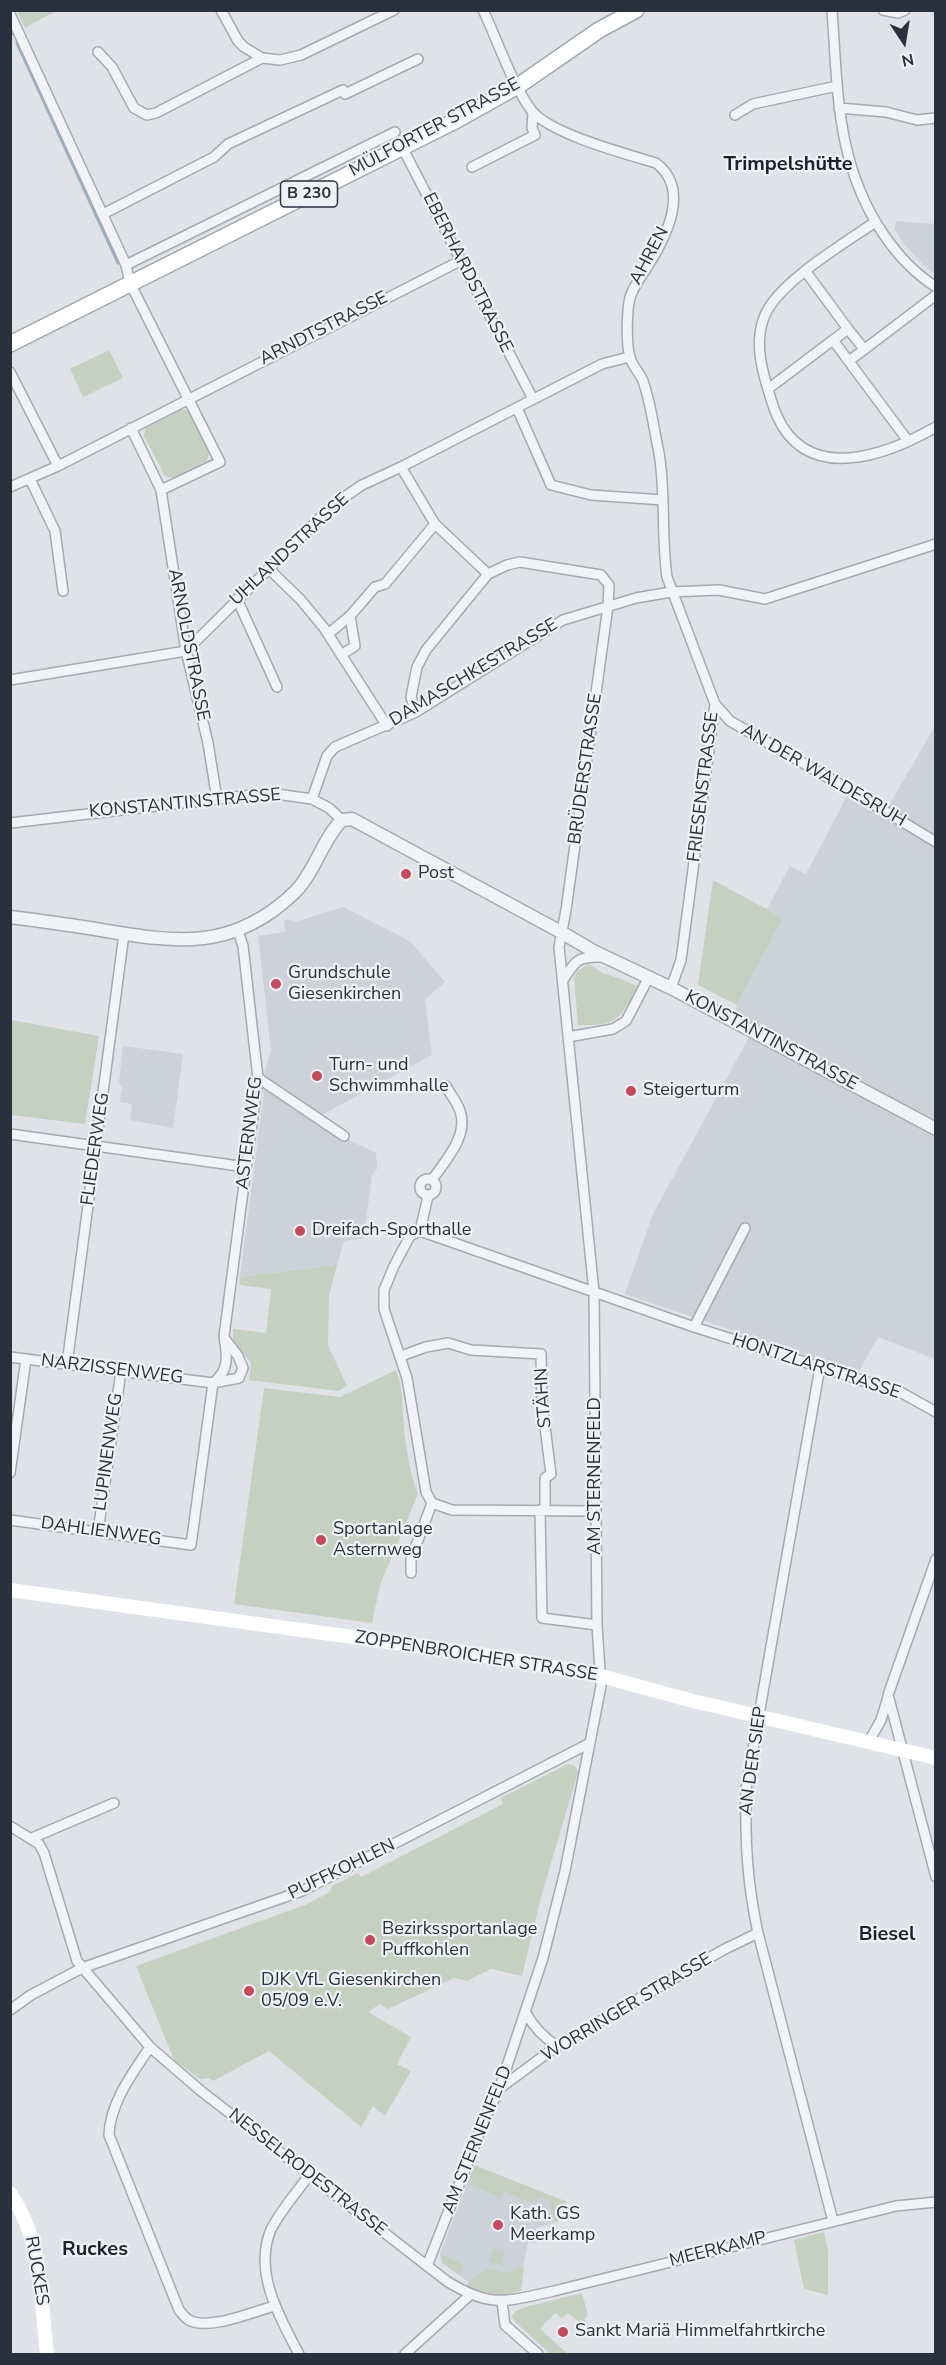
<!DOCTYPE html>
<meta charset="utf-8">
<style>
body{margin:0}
#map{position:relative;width:946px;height:2365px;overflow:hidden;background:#dfe2e7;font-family:"Nunito Sans",sans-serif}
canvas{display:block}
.frame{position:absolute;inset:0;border:12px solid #29303e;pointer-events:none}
.north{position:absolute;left:874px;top:12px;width:60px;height:60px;-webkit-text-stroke:4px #eef1f5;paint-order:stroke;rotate:168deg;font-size:16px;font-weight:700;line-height:24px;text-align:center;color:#29303e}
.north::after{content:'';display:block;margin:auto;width:21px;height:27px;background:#29303e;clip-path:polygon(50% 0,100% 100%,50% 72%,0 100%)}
</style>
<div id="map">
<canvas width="946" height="2365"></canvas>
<div class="frame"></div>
<div class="north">N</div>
</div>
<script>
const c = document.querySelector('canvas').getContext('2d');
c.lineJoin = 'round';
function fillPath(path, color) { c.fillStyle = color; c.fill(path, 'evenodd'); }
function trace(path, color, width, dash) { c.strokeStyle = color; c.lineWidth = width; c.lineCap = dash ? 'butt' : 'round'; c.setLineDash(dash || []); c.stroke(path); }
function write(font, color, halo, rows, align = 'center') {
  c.font = font + ' "Nunito Sans",sans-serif'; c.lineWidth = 4.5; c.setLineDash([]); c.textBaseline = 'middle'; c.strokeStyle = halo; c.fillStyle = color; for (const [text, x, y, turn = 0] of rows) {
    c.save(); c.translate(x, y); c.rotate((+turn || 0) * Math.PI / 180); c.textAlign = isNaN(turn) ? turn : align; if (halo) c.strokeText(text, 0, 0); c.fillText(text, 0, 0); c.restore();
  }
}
const built = new Path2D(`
 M896,221L935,224V274L922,264L904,244L894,228Z
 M935,726V1359L878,1337L858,1373L625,1294L652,1216L754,1028L731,1017L783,918L767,909L790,866L806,874L848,794L884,814Z
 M343,907L410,941L445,982L425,999L432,1055L316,1118L338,1135L376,1153L377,1169L372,1175L364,1238L344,1241L337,1265L240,1277L263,1100L265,1070L271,1051L258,936L285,932L284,921L288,919L295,922Z
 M123,1046L183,1054L173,1128L130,1120L132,1104L120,1102L122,1088L119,1082Z
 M474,2165L567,2202L557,2222L536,2228L535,2243L528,2242L520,2288H476L459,2275L463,2264L440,2254Z`);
const green = new Path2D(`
 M17,11H56L25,28Z
 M109,350L123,378L83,397L70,369Z
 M182,409L190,412L209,453L207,461L173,478L165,476L144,436L146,428Z
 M713,880L783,918L737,1005L698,985Z
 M589,964L604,974L605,973L638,986L635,1000H630C616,1026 606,1025 578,1025L574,977L577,971Z
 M11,1020L99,1036L85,1124L11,1115Z
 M337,1265L329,1295L328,1345L347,1386L338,1391L249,1380L251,1363L233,1340V1329L266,1333L271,1289L239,1285L240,1277Z
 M396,1370C404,1389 402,1410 404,1430C407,1452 410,1474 418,1494L380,1585L372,1623L234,1604L264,1388L340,1397Z
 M568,1764L575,1766L578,1772L541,1897L522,1976L491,1969L467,1981L454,1978L388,2009L380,2004L368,2012L411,2037L397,2064L411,2071L385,2116L373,2106L361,2127L269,2051L213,2081L210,2078L200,2079L174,2060L136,1966L305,1905L330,1892L332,1886L358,1873L361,1877L503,1804L501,1798Z
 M474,2165L567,2202L557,2222H555L550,2208L551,2204L547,2199L541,2197L532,2203L503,2191L499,2201L495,2195L467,2184Z
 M824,2232L828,2251V2295L804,2289L794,2240Z
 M493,2249L505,2253L502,2265L489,2262Z
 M440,2254L463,2264L459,2275L442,2263Z
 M520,2267H524L521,2291L494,2296L474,2292L467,2286L469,2282L488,2268L507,2273Z
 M582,2293L588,2315L584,2319L593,2334L568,2313L562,2318L555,2313L540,2329L568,2354H551L515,2322L512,2316L516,2311L522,2308Z`);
const stream = new Path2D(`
 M10,30L13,34
 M17,43L118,263`);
const minor = new Path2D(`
 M221,10L238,41L244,47L262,58L280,60L301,55L394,10
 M483,10C498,41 512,85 532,111C551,134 626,154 656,163C691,189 666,237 648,266C641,277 631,289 629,302C627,316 626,344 630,357C632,366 640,373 643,381C651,403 654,430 659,453C666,494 661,536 667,577L715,704L681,960L671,988
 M832,10C838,92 836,165 884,235C899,257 914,273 936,287
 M883,10L898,13L905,10
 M10,14L126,265L130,283L220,462L161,490
 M98,52L112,67L134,108L147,115L156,113L262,58
 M839,108L886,112L917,120L936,118
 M735,115L753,104L837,86
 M402,147L533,399
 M472,167L535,135L532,128L533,112
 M103,214L214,157L228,144L343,90L345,94L418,59
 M875,222C844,244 780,281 765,315C755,338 760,363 767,386C770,396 773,407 777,416C808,485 887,455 936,427
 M126,265L395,132
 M806,272L848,329L833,340L908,441
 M848,329L864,349
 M849,361L936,295
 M10,372L58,466
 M768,389L833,340
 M517,408L551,485L591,495L663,500
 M131,428L161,490L186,651L208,743L217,799
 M401,467L435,524L488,574
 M30,479L55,531L63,591
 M10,487L58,466L460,261
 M269,569L300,599L324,628L387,726
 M237,599L277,687
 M328,634L350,616
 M341,655L355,646L350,616L375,587L385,584L435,524
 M10,680L186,651L333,505L362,485L401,467L602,364L629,357
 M715,704L730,721L853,792L936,842
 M416,712L411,697L417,667L426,650L488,574L507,565L520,562L601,575L609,585L608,606L566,910L559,947L594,1292L597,1625L601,1686L565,1871L543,1958L499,2090L486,2116L427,2266
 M312,799L327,756L335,747L416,712L563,620L636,598L671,592L719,590L765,599L936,544
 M10,823L269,793L312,799L329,808L342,820
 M563,980C576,960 578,956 603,957
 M568,1037L613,1029L626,1021L649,977
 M258,1078L344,1136
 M10,1134L246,1167
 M420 1187a8 8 0 1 1 16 0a8 8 0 1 1-16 0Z
 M432,1180C445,1161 469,1136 460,1111C457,1102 450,1094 446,1086
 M420,1231L428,1196
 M694,1327L745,1228
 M401,1356L426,1347L448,1343L471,1350L541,1354L542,1403L551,1474L545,1478V1510
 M10,1357L213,1383L239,1378L243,1368L238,1356L225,1339
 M67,1364L124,934
 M820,1367L746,1789C745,1841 747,1882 758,1933L833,2221
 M10,1473L26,1359
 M540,1510L542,1618L597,1625
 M595,1511L452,1510L432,1503L426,1492L407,1378L384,1309V1290L394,1266L410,1236L420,1231L694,1327L902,1393L936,1412
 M10,1520L191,1545L213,1383C230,1370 227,1355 224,1336L258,1078L243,946L238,931
 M98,1532L121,1371
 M936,1559L888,1695L936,1877
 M411,1573V1559L432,1503
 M868,1743L881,1720L888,1697
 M10,1826L39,1844L44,1853L77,1961L150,2047L201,2091L448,2282C493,2309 506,2301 554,2291L896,2206L936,2202
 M32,1838L114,1803
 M10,2010L31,1995L82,1968L302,1891L590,1743
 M526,2013C534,2028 543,2037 557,2046
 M150,2047C132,2074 110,2103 109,2135L179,2310C182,2313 185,2318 189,2320C208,2331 253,2312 274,2306
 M499,2089L557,2046L723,1950L758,1933
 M502,2302L505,2325L538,2354
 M299,2354C280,2318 254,2274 270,2232C276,2216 299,2190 309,2175
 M405,2354L470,2295`);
const tertiary = new Path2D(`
 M10,917C41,921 71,925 101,930C178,943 234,951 295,892C315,872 322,840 342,820L352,819L561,932L593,951L671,988L936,1129`);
const secondary = new Path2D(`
 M10,1590L498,1657L601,1676L689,1700L936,1758
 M10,2193C44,2242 40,2298 47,2354`);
const primary = new Path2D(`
 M10,344L457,120L518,86L599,30L636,10`);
const markers = [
 [406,874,6,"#c7495c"],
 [276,984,6,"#c7495c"],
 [317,1076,6,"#c7495c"],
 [631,1091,6,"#c7495c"],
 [300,1231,6,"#c7495c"],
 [321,1540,6,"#c7495c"],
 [370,1940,6,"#c7495c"],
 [249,1991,6,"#c7495c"],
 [498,2225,6,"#c7495c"],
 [563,2332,6,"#c7495c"]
];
const shields = [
 [309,194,57]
];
const shieldNames = [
 ["B 230",309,194]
];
const streetNames = [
 ["MÜLFORTER STRASSE",435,128,-28],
 ["AHREN",650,256,-62],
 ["EBERHARDSTRASSE",467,273,63],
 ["ARNDTSTRASSE",324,329,-27],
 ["UHLANDSTRASSE",290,550,-43],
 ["ARNOLDSTRASSE",188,645,79],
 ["DAMASCHKESTRASSE",474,673,-31],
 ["BRÜDERSTRASSE",586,769,-82],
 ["AN DER WALDESRUH",823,776,30],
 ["FRIESENSTRASSE",704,787,-83],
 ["KONSTANTINSTRASSE",185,804,-5],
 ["KONSTANTINSTRASSE",771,1041,28],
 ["ASTERNWEG",250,1133,-83],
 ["FLIEDERWEG",96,1149,-82],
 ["HONTZLARSTRASSE",816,1367,18],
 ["NARZISSENWEG",112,1370,7],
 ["STÄHN",544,1398,-94],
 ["LUPINENWEG",109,1452,-82],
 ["AM STERNENFELD",596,1476,-90],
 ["DAHLIENWEG",101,1532,8],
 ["ZOPPENBROICHER STRASSE",476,1657,9],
 ["AN DER SIEP",754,1761,-82],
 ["PUFFKOHLEN",342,1870,-26],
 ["WORRINGER STRASSE",627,2008,-31],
 ["AM STERNENFELD",478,2140,-68],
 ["NESSELRODESTRASSE",307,2173,38],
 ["MEERKAMP",718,2250,-14],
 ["RUCKES",36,2271,80]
];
const poiNames = [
 ["Post",418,874],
 ["Grundschule",288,974],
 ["Giesenkirchen",288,995],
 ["Turn- und",329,1066],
 ["Schwimmhalle",329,1087],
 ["Steigerturm",643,1091],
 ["Dreifach-Sporthalle",312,1231],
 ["Sportanlage",333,1530],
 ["Asternweg",333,1551],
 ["Bezirkssportanlage",382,1930],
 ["Puffkohlen",382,1951],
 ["DJK VfL Giesenkirchen",261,1981],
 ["05/09 e.V.",261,2002],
 ["Kath. GS",510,2215],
 ["Meerkamp",510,2236],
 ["Sankt Mariä Himmelfahrtkirche",575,2332]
];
const neighbourhoodNames = [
 ["Trimpelshütte",788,165],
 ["Biesel",887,1935],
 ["Ruckes",95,2250]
];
fillPath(built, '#cdd1d9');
fillPath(green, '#c4d1c0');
trace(stream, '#9bb0c6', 3);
trace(minor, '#a5a9b1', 12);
trace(tertiary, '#a5a9b1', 15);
trace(primary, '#9fa7b2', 18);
trace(minor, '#f1f3f6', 9);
trace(tertiary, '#f1f3f6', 12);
trace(secondary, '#fff', 14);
trace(primary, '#fff', 15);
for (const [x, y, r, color] of markers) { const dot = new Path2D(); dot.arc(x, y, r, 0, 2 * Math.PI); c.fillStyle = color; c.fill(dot); trace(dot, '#eef1f5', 2); }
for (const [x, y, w] of shields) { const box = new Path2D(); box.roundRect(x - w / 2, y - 13, w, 26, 4.5); c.fillStyle = '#eef1f5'; c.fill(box); trace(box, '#29303e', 1.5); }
write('bold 16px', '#29303e', null, shieldNames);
write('18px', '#29303e', '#eef1f5', streetNames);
write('18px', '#29303e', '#eef1f5', poiNames, 'left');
write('bold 20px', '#1b212e', '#eef1f5', neighbourhoodNames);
</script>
